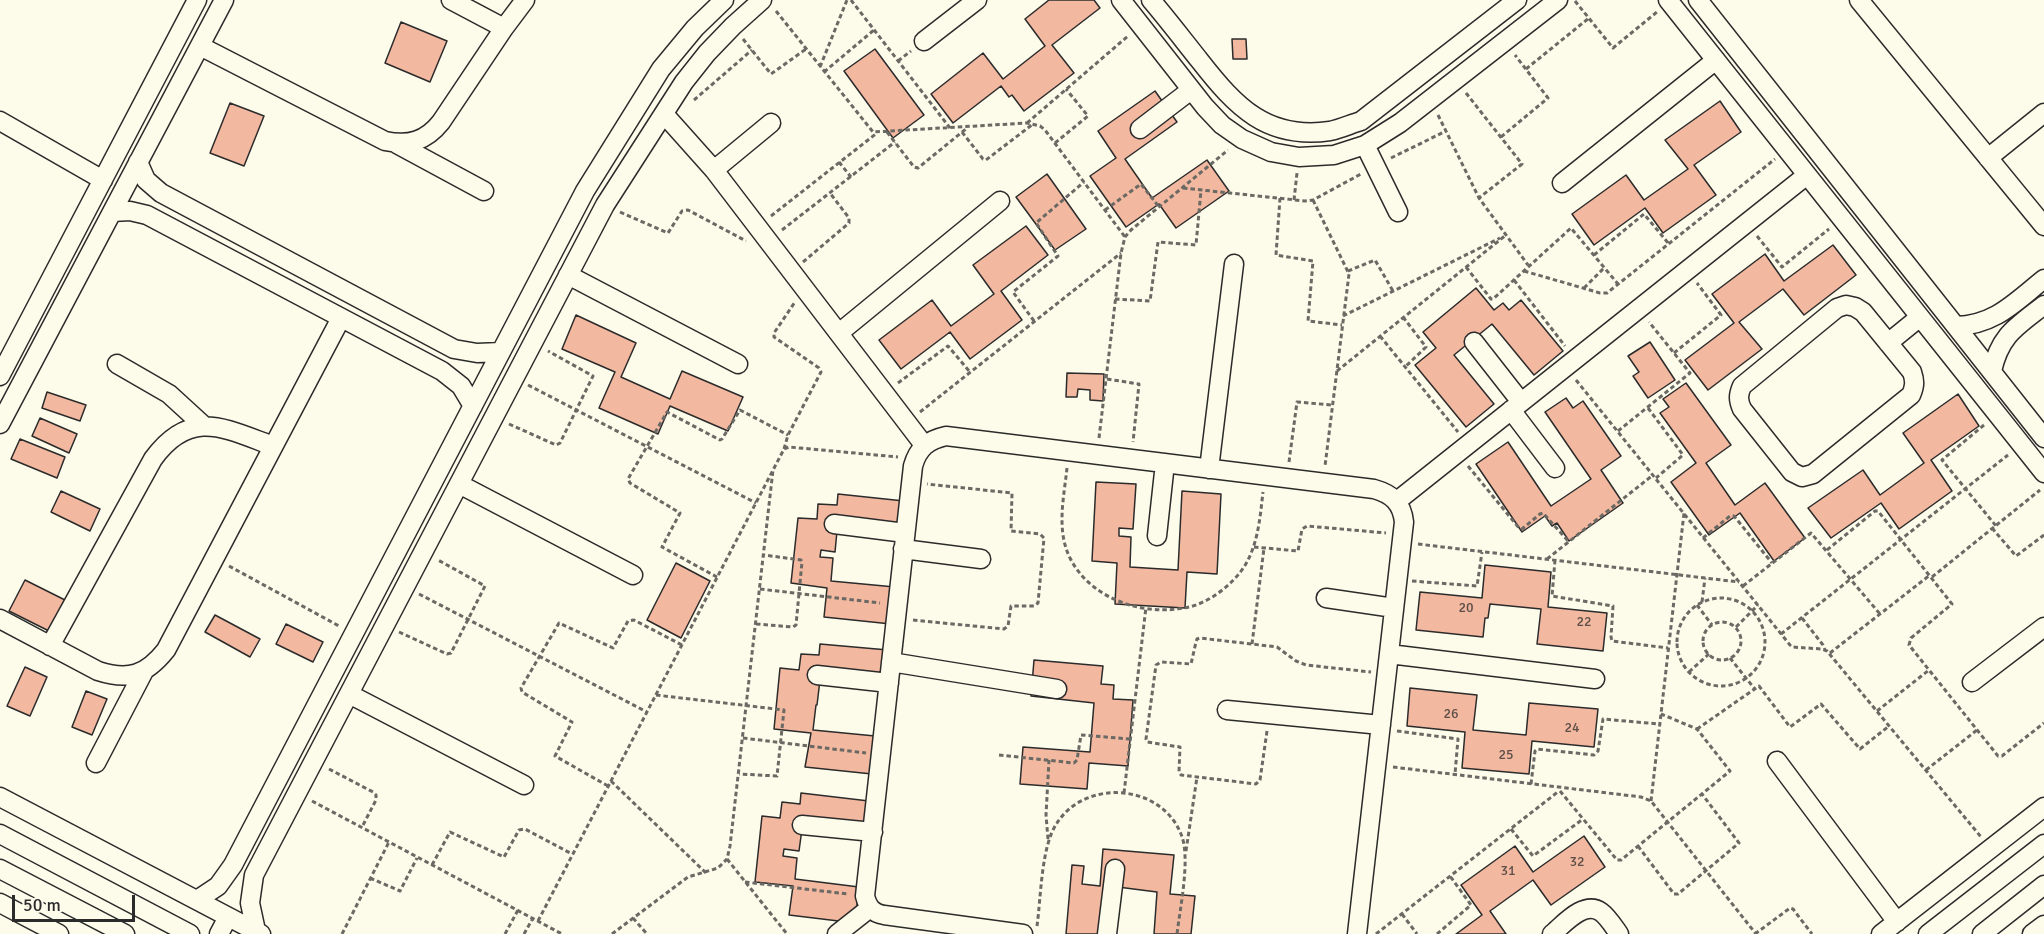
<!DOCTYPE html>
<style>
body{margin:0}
#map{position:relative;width:2044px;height:934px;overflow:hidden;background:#fdfbea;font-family:Signika,sans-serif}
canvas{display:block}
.scale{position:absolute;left:12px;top:895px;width:123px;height:27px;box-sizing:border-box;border:3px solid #2b2b2b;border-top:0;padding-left:8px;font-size:18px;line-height:21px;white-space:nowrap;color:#2b2b2b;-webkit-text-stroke:4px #fdfbea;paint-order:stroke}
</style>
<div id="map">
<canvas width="2044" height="934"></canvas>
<div class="scale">50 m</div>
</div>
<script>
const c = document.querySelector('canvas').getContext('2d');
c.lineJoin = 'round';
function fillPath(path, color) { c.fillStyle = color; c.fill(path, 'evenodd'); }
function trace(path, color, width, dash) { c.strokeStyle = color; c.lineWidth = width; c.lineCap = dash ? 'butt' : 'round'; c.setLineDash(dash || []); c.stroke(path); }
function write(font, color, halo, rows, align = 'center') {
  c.font = font + ' Signika,sans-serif'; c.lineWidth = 4.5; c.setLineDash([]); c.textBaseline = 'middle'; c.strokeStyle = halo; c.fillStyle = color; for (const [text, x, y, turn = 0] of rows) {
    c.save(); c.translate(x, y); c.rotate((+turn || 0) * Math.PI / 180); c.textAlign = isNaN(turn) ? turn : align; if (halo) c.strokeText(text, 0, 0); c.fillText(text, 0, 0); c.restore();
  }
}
const building = new Path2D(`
 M1049,0H1094L1100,8L1052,45L1074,73L1024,111L1012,95L1009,97L1001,86L953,123L931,94L983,53L1003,79L1045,46L1025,19Z
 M401,22L447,41L430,82L385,63Z
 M1232,39H1246L1247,59H1233Z
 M875,49L924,115L893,138L844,71Z
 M1155,91L1177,122L1125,159L1152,198L1207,160L1229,191L1176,228L1159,204L1126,227L1090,176L1116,158L1098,131Z
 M1720,101L1741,132L1694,165L1716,195L1663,233L1645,208L1594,245L1572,214L1626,175L1644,200L1688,169L1665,140Z
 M230,103L264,116L244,166L210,153Z
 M1047,174L1086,229L1055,250L1016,197Z
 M1026,226L1048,255L1001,291L1022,320L970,359L950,332L901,369L879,340L932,300L951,326L994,294L973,265Z
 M1833,245L1856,275L1804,315L1783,289L1739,322L1762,349L1708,390L1685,360L1734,323L1712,294L1765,254L1784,281Z
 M1476,288L1494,310L1503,303L1509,310L1521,300L1563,351L1534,375L1492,324L1454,355L1494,404L1466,427L1415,365L1436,348L1423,332Z
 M576,315L636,343L621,377L670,399L682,371L743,397L728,431L670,406L658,434L599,408L615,372L562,349Z
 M1650,342L1675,380L1648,398L1633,376L1639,372L1628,356Z
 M1067,373L1104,374L1103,401L1090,400V390L1078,389L1077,397H1066Z
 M1686,383L1731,445L1706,463L1735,505L1765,483L1805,538L1774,561L1740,513L1709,535L1671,482L1696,463L1660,413L1669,407L1663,399Z
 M47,392L86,405L80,421L42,408Z
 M1958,394L1979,426L1931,460L1952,491L1899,529L1881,503L1831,538L1808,508L1863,470L1880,495L1924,463L1903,433Z
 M1566,398L1573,408L1583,401L1621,456L1601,470L1623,503L1569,541L1557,523L1552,526L1545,516L1522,532L1476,464L1508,442L1551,506L1591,479L1545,412Z
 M40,418L77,434L69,453L32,436Z
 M20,439L65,457L57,478L11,459Z
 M1096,482L1136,484L1133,529L1119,528V536L1131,537L1130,567L1178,570L1182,491L1221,494L1217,574L1187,572L1185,608L1115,604L1117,563L1092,561Z
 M61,491L100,509L90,531L51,512Z
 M838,494L904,501L901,537L837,531L835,552L821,550L820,557L833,558L831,581L895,587L891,624L824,617L827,588L791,583L798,518L817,519L818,504L837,505Z
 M676,563L710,581L681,638L647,620Z
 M1485,565L1551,572L1548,607L1607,613L1603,651L1537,644L1541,609L1490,604L1488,618H1485L1483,637L1416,630L1420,592L1482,598Z
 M25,580L75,605L59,636L9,611Z
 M215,615L260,639L250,657L205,632Z
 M286,624L323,642L313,662L276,644Z
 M820,644L888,650L884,687L820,680L817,705H816L813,730L875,736L872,774L805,767L811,733L774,729L780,668L799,670L801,654L819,655Z
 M1034,660L1103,666L1101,684L1114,685L1113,699L1133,700L1128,766L1089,763L1087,789L1020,784L1023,747L1090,752L1094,703L1031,696Z
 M25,667L47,677L30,716L7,706Z
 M1410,688L1477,695L1473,730L1526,735L1529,703L1598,709L1594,747L1532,741L1529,774L1462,768L1465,732L1407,726Z
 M86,691L107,699L92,735L72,727Z
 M801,793L869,801L865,837L802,829L799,851L784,849L783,856L797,858L795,879L859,887L855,923L789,915L793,886L755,882L762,816L780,818L782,802L800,804Z
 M1584,836L1605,867L1551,905L1533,880L1490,911L1506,934H1456L1482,915L1461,885L1515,846L1533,872Z
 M1103,849L1174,855L1170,894L1195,896L1191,934H1154L1157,892L1110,886L1104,934H1066L1072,865L1084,866L1082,884L1100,886Z`);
const path = new Path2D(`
 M851,0L950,128
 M1575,1L1613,48L1657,12
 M776,11L873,132L1027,123L1040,126L1045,130L1125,237
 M743,39L771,74L806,49
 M898,61L911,51
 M820,67L847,0
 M1526,69L1589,18
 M824,72L874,30
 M1466,93L1522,164L1479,198
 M694,100L752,50
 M1438,115L1479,198L1528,265
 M1027,123L1128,36
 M887,132L914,167L918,168L967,128
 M962,132L983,159L986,160L1033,124
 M1501,137L1548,98L1515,55
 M1055,143L1088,116L1066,89
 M1391,158L1446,131
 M839,162L851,177
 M1183,188L1305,201L1313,200L1361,174
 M1280,198L1276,255L1313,261L1308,321L1342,325
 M1294,200L1297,173
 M1313,200L1349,274L1325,466
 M1105,210L1141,184L1159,207
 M620,212L668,233L682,211L688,210L746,241
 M771,216L877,133
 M782,230L895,142
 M1757,236L1782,267L1829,229
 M1594,255L1644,214L1669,244
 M803,262L849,223V218L830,193
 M1466,267L1491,299H1493L1571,228L1618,284
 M1348,271L1375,260L1393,291
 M1524,271L1600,293H1607L1775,159
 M1514,280L1565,346
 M1584,288L1604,268
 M1115,299L1150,301L1158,242L1196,245L1201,190
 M1343,316L1500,238
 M1403,317L1426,347L1405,367
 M1034,321L1013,292L1058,256L1036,223L1084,182
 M1380,336L1458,432
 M1674,353L1721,315L1697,283
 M1337,371L1506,235
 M1107,379L1139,384L1133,442
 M1576,380L1790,645L1792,647L1822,649L1827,651L1981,837
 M898,383L948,346L970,372
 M528,385L756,503
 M1648,408L1683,455L1656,478
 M920,412L1121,253
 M509,424L556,445L560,443L593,376L548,351
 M1984,425L1942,460L1996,526
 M1618,431L1690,373L1649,322
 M1099,438L1121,253L1125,237L1131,230L1228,150
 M784,449L788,435L821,372L819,368L774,337V333L795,302
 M1289,462L1297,402L1332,405
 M1468,466L1519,528L1522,529L1540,514L1543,513L1569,542
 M1067,468C1064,497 1056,530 1070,558C1091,600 1145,617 1189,607C1210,602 1232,585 1244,567C1258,545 1260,518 1263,492
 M1992,528L2016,556L2044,535
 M1703,538L1730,516H1734L1772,563
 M1418,544L1739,582
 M1254,547L1298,551L1302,529L1307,526L1386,533
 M1827,550L1875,511H1878L1952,604L1911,638L1909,645L1998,756H2002L2044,723
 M1547,559L1653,475
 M1555,560L1552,596L1613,606L1611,637L1612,641L1668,648
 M229,566L339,626
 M717,577L662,547L680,513L630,483L628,479L667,412L720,440L722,439L740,410L788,435
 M1932,577L2040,490
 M1412,581L1477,586L1482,552
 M1743,586L1811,533L1880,614
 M760,589L880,603
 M419,594L647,712
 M1677 642a44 44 0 1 1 88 0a44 44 0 1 1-88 0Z
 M1702,602L1705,578
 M1697,605L1712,625
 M1802,618L1823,645L1825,650
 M913,620L1004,629L1008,626L1011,606H1034L1038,603L1044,538L1040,534L1011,531L1012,493L927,484
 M1703 641a19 19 0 1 1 38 0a19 19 0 1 1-38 0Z
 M756,624L793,627L796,625L802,562L801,560L764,555
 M1736,627L1758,605
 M399,632L447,654L451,653L485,586L438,560
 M1781,634L2008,455
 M1252,644L1264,548
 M1830,653L1930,575
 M1730,658L1754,688
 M1689,672L1709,654
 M656,695L784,710L777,776L739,774
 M1877,711L1929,670
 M1697,729L1759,686L1790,727L1821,704L1860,749L1889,726
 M1267,731L1260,780L1256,784L1181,775L1179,772L1180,747L1147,742L1146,739L1156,665L1161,662L1191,664L1196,642L1197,639L1200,638L1277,647L1296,661L1306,665L1371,672
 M1397,731L1458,739L1455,774
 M743,738L866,753
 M999,755L1074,763L1077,760L1081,735L1130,739
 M1393,767L1641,797L1651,801L1756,934
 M329,769L373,792L376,795V800L362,827
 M1926,770L1977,730
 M611,781L706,873
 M1531,784L1535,751L1537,749L1594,755L1598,751L1603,719L1659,724
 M608,786L555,756L572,722L522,692L521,688L559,623L613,648L628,621L634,620L682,645
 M1560,791L1617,860H1621L1730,771L1697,729L1661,714
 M1124,793L1146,607
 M312,801L562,934
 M1651,801L1684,513
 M1511,829L1533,856L1583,819
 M1048,839L1046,815L1049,760
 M1638,846L1674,894H1678L1739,843L1702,794
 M1186,851L1197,777
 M727,859L787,934
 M432,865L450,832L504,857L519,830L525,829L572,854
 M370,878L400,891L417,858
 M745,882L848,894
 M1402,914L1417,934
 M633,918L647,934
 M538,921L784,449L789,447L898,457
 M1037,926C1041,898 1041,846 1057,823C1086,778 1161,784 1181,834C1191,857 1180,908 1177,934
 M342,934L389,842
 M505,934L518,910
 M524,934L533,918
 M612,934L688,877L718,868L727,859L730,846L773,470
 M1376,934L1559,791
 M1437,934L1471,905L1450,876
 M1755,934L1790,908L1793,909L1812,934`);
const minor = new Path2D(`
 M451,0L504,28
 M1121,0L1205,107L1222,125L1242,139L1271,152L1299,157L1334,155L1365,145L1400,123L1558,0
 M1151,0C1168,20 1184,41 1200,61C1236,107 1267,140 1330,131C1340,129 1351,124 1361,121L1517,0
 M1668,0L2044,473
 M1698,0L2044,438
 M1859,0L2044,226
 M924,41L977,0
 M200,46L385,141C409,146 426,141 441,122L504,28L525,0
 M664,114L714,170L924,445
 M0,121L103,180
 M1140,129L1191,90
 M397,144L484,191
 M1365,145L1398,212
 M1988,158L2044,113
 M138,162L146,180L161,193L454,349L477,353L501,352
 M714,170L771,123
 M1562,183L1716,60
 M112,212L130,211L147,215L442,371L461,386L473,406
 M568,275L738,364
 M1846,305L1855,307L1863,312L1912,372C1915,381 1915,386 1911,395L1813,474L1802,477L1792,472L1742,409C1738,400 1738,395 1742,386L1837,308Z
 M1956,326C1995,325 2015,302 2044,279
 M839,333L1000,201
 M1474,342L1521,402
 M1888,343L1920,317
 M117,364L169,394L204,426
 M1992,371C2000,335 2016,327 2044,305
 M0,376L197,0
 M1511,410L1555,468
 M0,424L224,0
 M1209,469L1234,264
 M459,484L633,575
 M1397,501L1807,175
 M834,524L905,533
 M1157,536L1165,463
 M903,549L981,559
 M1326,598L1394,608
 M0,619L98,671C129,681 146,675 166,650L341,318
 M50,646L153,459C190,408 224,428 273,446
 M1389,654L1595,679
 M891,662L1057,689
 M817,675L889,683
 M1972,682L2044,627
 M349,694L524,785
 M1227,710L1381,725
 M1777,761L1897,922
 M96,763L144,671
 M0,797L261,934
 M802,825L873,832
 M0,834L190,934
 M0,869L125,934
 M197,900L218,886L233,865L585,191L661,69L695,28L724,0
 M0,903L59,934
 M256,931L250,903L254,875L605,205L684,82L707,53L733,26L762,0
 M219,934L228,917
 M837,934L870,908
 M1023,934L884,915C873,913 868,908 865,896L913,466C918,448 928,440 946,436L1374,489C1392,494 1402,503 1404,522L1357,934
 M1107,934L1115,869
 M1552,934C1564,924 1584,900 1601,912C1608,917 1614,927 1619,934
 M1881,934L2044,807
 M1928,934L2044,844
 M1982,934L2044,885
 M2032,934L2044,925`);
const numberNames = [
 ["20",1466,608],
 ["22",1584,622],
 ["26",1451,714],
 ["24",1572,728],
 ["25",1506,755],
 ["32",1577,862],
 ["31",1508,871]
];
fillPath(building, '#f2b8a0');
trace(building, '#2b2b2b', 1.5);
trace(minor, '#2b2b2b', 21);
trace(path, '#6a6964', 3, [4.5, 3]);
trace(minor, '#fdfbea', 18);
write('14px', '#5d4e48', null, numberNames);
</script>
